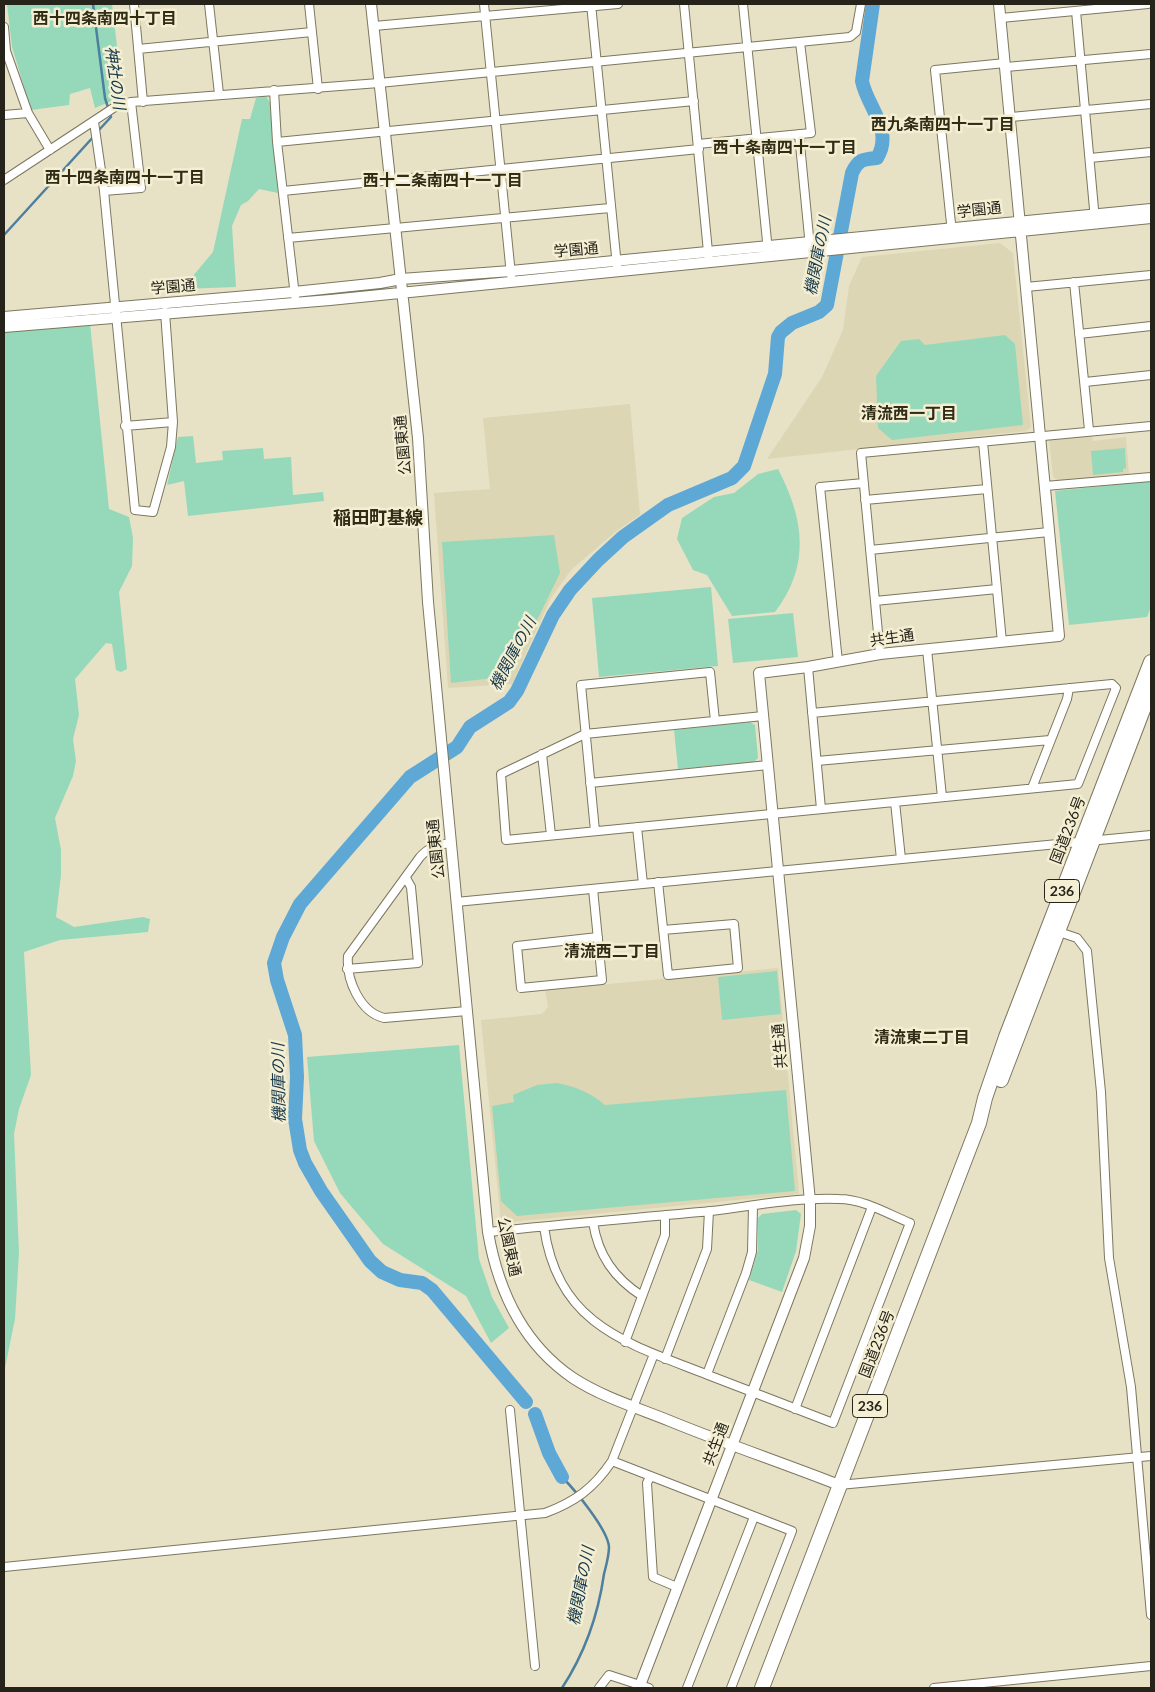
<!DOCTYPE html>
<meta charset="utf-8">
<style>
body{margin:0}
#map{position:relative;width:1155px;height:1692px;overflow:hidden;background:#e7e1c6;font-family:Lato,sans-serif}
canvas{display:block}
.frame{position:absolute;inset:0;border:5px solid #26241a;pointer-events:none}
</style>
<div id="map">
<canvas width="1155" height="1692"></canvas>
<div class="frame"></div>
</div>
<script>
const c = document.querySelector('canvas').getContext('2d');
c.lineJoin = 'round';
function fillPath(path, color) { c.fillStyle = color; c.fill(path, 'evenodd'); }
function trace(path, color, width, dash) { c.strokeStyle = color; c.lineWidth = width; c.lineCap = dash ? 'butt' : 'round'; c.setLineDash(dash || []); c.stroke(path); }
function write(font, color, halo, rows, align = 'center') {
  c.font = font + ' Lato,"Noto Sans JP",sans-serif'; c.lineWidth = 5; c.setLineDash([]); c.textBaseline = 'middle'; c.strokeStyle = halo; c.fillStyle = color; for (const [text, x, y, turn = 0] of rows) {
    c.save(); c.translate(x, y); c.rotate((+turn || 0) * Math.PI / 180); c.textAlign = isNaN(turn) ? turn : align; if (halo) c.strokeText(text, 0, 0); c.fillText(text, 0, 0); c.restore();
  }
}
const built = new Path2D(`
 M1000,243L1013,253L1031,427L1026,431L767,459L822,377L843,330L849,286L862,257Z
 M630,404L640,515L615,532L571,570L551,598L512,684L448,688L434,493L490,489L483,418Z
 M1092,435L1093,441L1126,437L1129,474L1058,481L1053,477L1049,439Z
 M778,968L799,1194L501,1223L481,1020L542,1014L548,1007L545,990Z`);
const green = new Path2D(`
 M7,4H112L123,96L95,108L90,88L70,94L69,105L31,110L12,47Z
 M266,96L270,103L278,193L259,189L248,201L241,205L232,226L236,287L182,289L213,252L242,119H250L256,98Z
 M90,323L109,509L129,517L133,538L132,566L119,592L127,669L121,672L116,670L112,644L106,643L75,679L79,715L73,739L76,761L73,776L55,818L61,850V875L56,917L74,927L143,917L150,919L148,932L60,940L24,952L31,1075L19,1109L14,1134L19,1253L15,1319L4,1373V332Z
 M1005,335L1015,344L1023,425L892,440L878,428L876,376L901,341L919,339L925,345Z
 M193,436L196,463L223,460L222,451L263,448L264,459L291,457L293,495L323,492L324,501L188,516L184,481L167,485L178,437Z
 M1125,448L1126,468L1123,469V472L1093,475L1091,451Z
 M778,469C804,519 811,565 775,612L732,616L707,575L693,570L677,539L682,518L714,497L734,493L758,474Z
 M1151,481V607L1147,617L1069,625L1055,491Z
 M554,535L560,573L510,676L451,683L442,542Z
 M711,587L718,666L599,677L592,598Z
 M793,613L798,657L733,663L728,619Z
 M750,722L755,725L758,758L754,762L678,769L674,730Z
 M777,971L781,1014L722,1020L718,977Z
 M459,1045L479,1259L492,1297L509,1328L491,1343L466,1296L383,1244L340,1193L314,1141L307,1057Z
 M557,1083C576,1087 590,1092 605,1105L786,1090L795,1191L517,1216L501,1201L492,1106L514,1102L513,1095L537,1085Z
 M796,1210L801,1214L796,1251L782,1292L749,1280L758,1250V1218L762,1214Z`);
const stream = new Path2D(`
 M93,4L105,98L111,117L98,131
 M4,235L95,135
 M562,1688C585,1653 598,1616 604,1574C606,1566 609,1556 609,1547C608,1530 575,1490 562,1477`);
const river = new Path2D(`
 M526,1402L432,1290L422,1283L400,1280L382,1272L370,1261L321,1191L305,1163L300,1150L295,1119L297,1077L295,1035L277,980L274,963L283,937L300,904L410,777L457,747L470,727L509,702L517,691L553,615L570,590L598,560L623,537L668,505L732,478L744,466L775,374L778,337L781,332L792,323L819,312L827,305L852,173C858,160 862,159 877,158C894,130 867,107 862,81L873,4
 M535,1414L549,1453L562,1477`);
const street = new Path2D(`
 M134,4L143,102
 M209,4L219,94
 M309,4L318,89
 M484,4L511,275
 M591,4L617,266
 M684,4L709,262
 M743,4L768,251
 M1076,11L1095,220
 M1001,18L1148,4
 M374,26L618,4
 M4,27L6,51L28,113L50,150
 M138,49L312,32
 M1006,67L1151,54
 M274,90L277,142L295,296
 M4,115L28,113
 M1011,117L1151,104
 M94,122L104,191L135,510L153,512L171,447L173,422L165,312
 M799,134L810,247
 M277,142L694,101
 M698,144L811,133L800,42
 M1090,158L1151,152
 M4,180L118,105L131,102L379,83L850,37L856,32L861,4
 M104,191L141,188L131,102
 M283,191L699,149
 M952,233L935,70L1005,63
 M288,238L610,208
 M1074,282L1089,430
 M1026,287L1151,275
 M1079,334L1151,326
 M1085,382L1151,375
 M125,426L173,422
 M983,442L1002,642
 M1045,486L1151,477
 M865,500L987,489
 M870,550L1049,532
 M875,601L997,589
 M927,649L942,797
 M880,654L861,453L1151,426
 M838,662L820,487L864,483
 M808,667L821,809
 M763,716L585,734L501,774L506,840L1078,784L1116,688L1112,684L812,713
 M542,754L551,835
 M817,761L1050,740
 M590,783L768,765
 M1032,788L1067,699L1069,688
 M895,802L901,859
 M637,827L643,884
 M595,831L581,685L710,672L715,721
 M450,843C437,845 429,847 420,857L348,956C346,980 360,1012 384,1018L467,1011
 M658,882L668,975L738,968L734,924L663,930
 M593,889L602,980L521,988L517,946L598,937
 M456,902L1151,835
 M1056,931L1077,938L1087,951L1101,1092L1109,1258L1131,1387L1151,1615
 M347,969L418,963L411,887L406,878
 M593,1222C598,1255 614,1278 642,1296
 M488,1232C563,1224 637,1218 711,1211C753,1206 797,1197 839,1199C863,1199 888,1214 910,1223L833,1423C791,1407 750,1391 708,1375C627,1343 558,1326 544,1227
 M625,1342L665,1235V1215
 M665,1359L707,1249L709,1211
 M707,1374L746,1273L752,1252L753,1206
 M795,1409L872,1207
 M510,1410L535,1666
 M612,1461L792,1531L731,1688
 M650,1477L647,1483L653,1577L677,1587
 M839,1485L1151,1456
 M4,1567L545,1513C575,1502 594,1488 612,1461L654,1354
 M599,1688L609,1675L649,1688
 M687,1688L754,1517
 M934,1688L1151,1666`);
const secondary = new Path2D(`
 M371,4L418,438L428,602L488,1232C498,1290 523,1344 573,1378C602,1397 638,1408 670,1421C726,1444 783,1463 839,1485
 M4,317L294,292L380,283L401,279L511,271L1151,209
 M4,327L330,300L1151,218
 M639,1688L804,1258L810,1226V1201L759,673L808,667L880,654L1059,636L999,4`);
const highway = new Path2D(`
 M1001,1080L1151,689
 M762,1688L979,1123L985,1098L1006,1037L1151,662`);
const shields = [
 [1062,891,35],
 [870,1406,35]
];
const shieldNames = [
 ["236",1062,891],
 ["236",870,1406]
];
const streetNames = [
 ["学園通",979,210,-6],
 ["学園通",576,250,-5],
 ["学園通",173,287,-5],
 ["公園東通",403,445,-95],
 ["共生通",892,638,-8],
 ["国道236号",1068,830,-69],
 ["公園東通",436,849,-96],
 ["共生通",780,1046,-95],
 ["公園東通",509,1247,78],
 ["国道236号",877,1344,-69],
 ["共生通",716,1444,-69]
];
const neighbourhoodNames = [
 ["西十四条南四十丁目",105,19],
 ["西九条南四十一丁目",943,125],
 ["西十条南四十一丁目",785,148],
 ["西十四条南四十一丁目",125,178],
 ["西十二条南四十一丁目",443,181],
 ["清流西一丁目",909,414],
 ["清流西二丁目",612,952],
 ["清流東二丁目",922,1038]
];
const waterNames = [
 ["神社の川",115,78,82],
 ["機関庫の川",818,256,-79],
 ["機関庫の川",513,654,-62],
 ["機関庫の川",279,1083,-91],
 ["機関庫の川",581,1586,-79]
];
const quarterNames = [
 ["稲田町基線",378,518]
];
fillPath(built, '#ddd6b4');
fillPath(green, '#95d9ba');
trace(stream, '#4d809e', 2.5);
trace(river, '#5ea8d6', 14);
trace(street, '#7c775f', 10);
trace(secondary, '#7c775f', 12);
trace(highway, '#7c775f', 16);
trace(street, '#fff', 8);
trace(secondary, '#fff', 10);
trace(highway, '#fff', 14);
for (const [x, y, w] of shields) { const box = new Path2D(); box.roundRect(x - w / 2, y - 11.5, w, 23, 4); c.fillStyle = '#f4eed3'; c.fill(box); trace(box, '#26241a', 1); }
write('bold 14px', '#26241a', null, shieldNames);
write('15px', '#26241a', '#f4eed3', streetNames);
write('bold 16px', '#312c16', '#f4eed3', neighbourhoodNames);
write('italic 16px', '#15374a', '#f4eed3', waterNames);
write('bold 18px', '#312c16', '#f4eed3', quarterNames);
</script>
